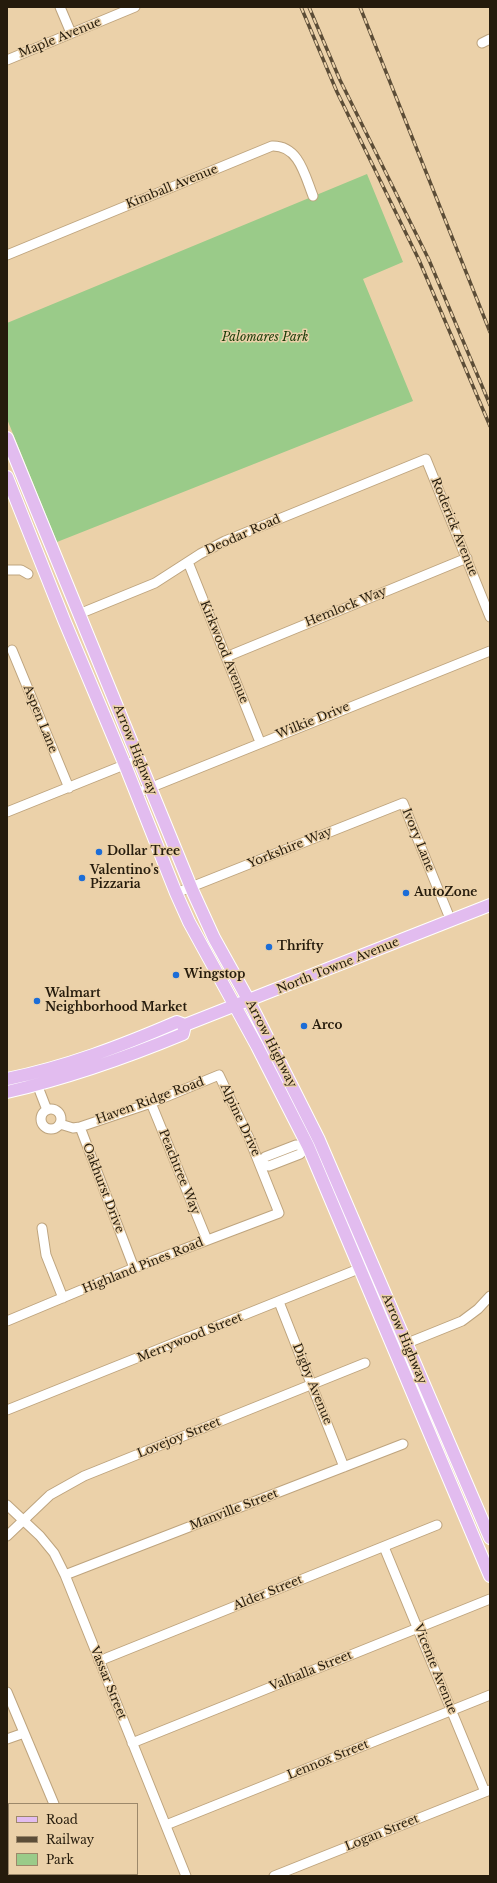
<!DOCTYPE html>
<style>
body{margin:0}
#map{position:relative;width:497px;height:1883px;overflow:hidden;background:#ebd1a9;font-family:"Libre Baskerville",serif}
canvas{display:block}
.frame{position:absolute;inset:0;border:8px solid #251b0c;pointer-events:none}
.legend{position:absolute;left:8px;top:1803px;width:130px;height:72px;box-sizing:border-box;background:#ebd1a9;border:1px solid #9c886a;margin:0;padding:5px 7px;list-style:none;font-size:12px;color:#251b0c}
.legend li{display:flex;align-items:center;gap:8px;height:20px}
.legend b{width:20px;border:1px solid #9c886a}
</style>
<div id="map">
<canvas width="497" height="1883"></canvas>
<div class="frame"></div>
<ul class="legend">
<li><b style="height:5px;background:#e2bcef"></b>Road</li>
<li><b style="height:5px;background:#5c4d37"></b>Railway</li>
<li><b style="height:11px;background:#9acb89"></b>Park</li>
</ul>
</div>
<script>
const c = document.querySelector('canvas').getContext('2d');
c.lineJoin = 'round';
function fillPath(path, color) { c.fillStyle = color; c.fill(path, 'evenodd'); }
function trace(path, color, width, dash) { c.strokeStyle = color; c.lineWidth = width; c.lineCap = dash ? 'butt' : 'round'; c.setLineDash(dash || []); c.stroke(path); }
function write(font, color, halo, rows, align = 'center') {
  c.font = font + ' "Libre Baskerville",serif'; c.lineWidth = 3; c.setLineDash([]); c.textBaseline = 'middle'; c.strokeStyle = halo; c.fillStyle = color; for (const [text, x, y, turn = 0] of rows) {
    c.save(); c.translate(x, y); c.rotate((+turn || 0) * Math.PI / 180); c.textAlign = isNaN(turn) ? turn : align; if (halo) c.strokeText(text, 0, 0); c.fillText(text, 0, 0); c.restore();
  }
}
const green = new Path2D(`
 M367,174L403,262L363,279L413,401L57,542L7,419V323Z`);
const minor = new Path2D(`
 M60,7L71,33
 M482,43L490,39
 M7,60L135,7
 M7,255L272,146C299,145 305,176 313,196
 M188,562L260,742
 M7,570H21L28,574
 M79,614L155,583L200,554L225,541L426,459L490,617
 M12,650L69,788
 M226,657L467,558
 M137,793L490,651
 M7,812L139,759
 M176,893L403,803L451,921
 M35,1079L47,1110
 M151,1103L207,1240
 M41 1119a10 10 0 1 1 20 0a10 10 0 1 1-20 0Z
 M60,1124L73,1128L80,1127L134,1268
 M296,1145L308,1146L300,1154L269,1166L260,1164L265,1157Z
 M42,1228L46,1255L63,1298
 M279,1302L344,1467
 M7,1321L134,1268L279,1213L249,1138L219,1075L151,1103L80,1127
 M405,1344L462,1321L478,1309L490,1296
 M7,1410L366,1266
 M7,1505L40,1536L54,1553L65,1575L186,1876
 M7,1536L50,1495L84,1476L365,1363
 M384,1547L485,1792
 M65,1575L403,1444
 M99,1661L437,1525
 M7,1692L54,1804
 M7,1739L24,1733
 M132,1743L490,1599
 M166,1825L490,1695
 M83,1874L84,1876
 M274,1876L490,1790`);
const major = new Path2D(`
 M7,438L193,892L214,938L249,1001L319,1140L490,1538
 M7,477L64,620L125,765L176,893L189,922L257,1046L308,1146L490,1576
 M7,1079C66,1067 121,1046 177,1022L185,1025L490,905
 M7,1092C68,1078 125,1058 183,1034L185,1025`);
const rail = new Path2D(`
 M301,7L337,92L419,260L490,426
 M309,7L340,80L429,260L490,405
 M360,7L490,332`);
const markers = [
 [99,852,4,"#1c6dd7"],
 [82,878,4,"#1c6dd7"],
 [406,893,4,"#1c6dd7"],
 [269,947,4,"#1c6dd7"],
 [176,975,4,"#1c6dd7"],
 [37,1001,4,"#1c6dd7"],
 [304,1026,4,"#1c6dd7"]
];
const streetNames = [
 ["Maple Avenue",60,38,-22],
 ["Kimball Avenue",172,187,-22],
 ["Roderick Avenue",454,527,68],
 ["Deodar Road",243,535,-24],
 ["Hemlock Way",346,607,-22],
 ["Kirkwood Avenue",224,652,68],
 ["Aspen Lane",40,719,68],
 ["Wilkie Drive",313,721,-22],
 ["Arrow Highway",135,750,68],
 ["Ivory Lane",418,840,68],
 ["Yorkshire Way",290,848,-22],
 ["North Towne Avenue",338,966,-22],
 ["Arrow Highway",271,1044,63],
 ["Haven Ridge Road",150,1101,-20],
 ["Alpine Drive",240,1120,65],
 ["Peachtree Way",179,1172,68],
 ["Oakhurst Drive",103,1188,69],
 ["Highland Pines Road",143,1266,-22],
 ["Merrywood Street",190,1338,-22],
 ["Arrow Highway",404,1339,67],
 ["Digby Avenue",312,1384,68],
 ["Lovejoy Street",179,1438,-22],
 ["Manville Street",234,1510,-21],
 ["Alder Street",268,1593,-22],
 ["Vicente Avenue",435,1669,68],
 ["Valhalla Street",311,1671,-22],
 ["Vassar Street",108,1683,68],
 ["Lennox Street",328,1760,-22],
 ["Logan Street",382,1833,-22]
];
const parkNames = [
 ["Palomares Park",265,338]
];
const poiNames = [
 ["Dollar Tree",107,852],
 ["Valentino's",90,871],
 ["Pizzaria",90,885],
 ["AutoZone",414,893],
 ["Thrifty",277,947],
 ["Wingstop",184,975],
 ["Walmart",45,994],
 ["Neighborhood Market",45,1008],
 ["Arco",312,1026]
];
fillPath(green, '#9acb89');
trace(minor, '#bea47e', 11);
trace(major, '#fff', 14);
trace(minor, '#fff', 9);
trace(major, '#e2bcef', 12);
trace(rail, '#5c4d37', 3.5);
trace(rail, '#ebd1a9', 2, [6]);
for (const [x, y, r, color] of markers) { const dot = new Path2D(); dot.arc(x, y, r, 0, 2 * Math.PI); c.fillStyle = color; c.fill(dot); trace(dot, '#ebd1a9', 1.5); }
write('12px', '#251b0c', '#ebd1a9', streetNames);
write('italic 12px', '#173a06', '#ebd1a9', parkNames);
write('bold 12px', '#251b0c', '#ebd1a9', poiNames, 'left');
</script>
